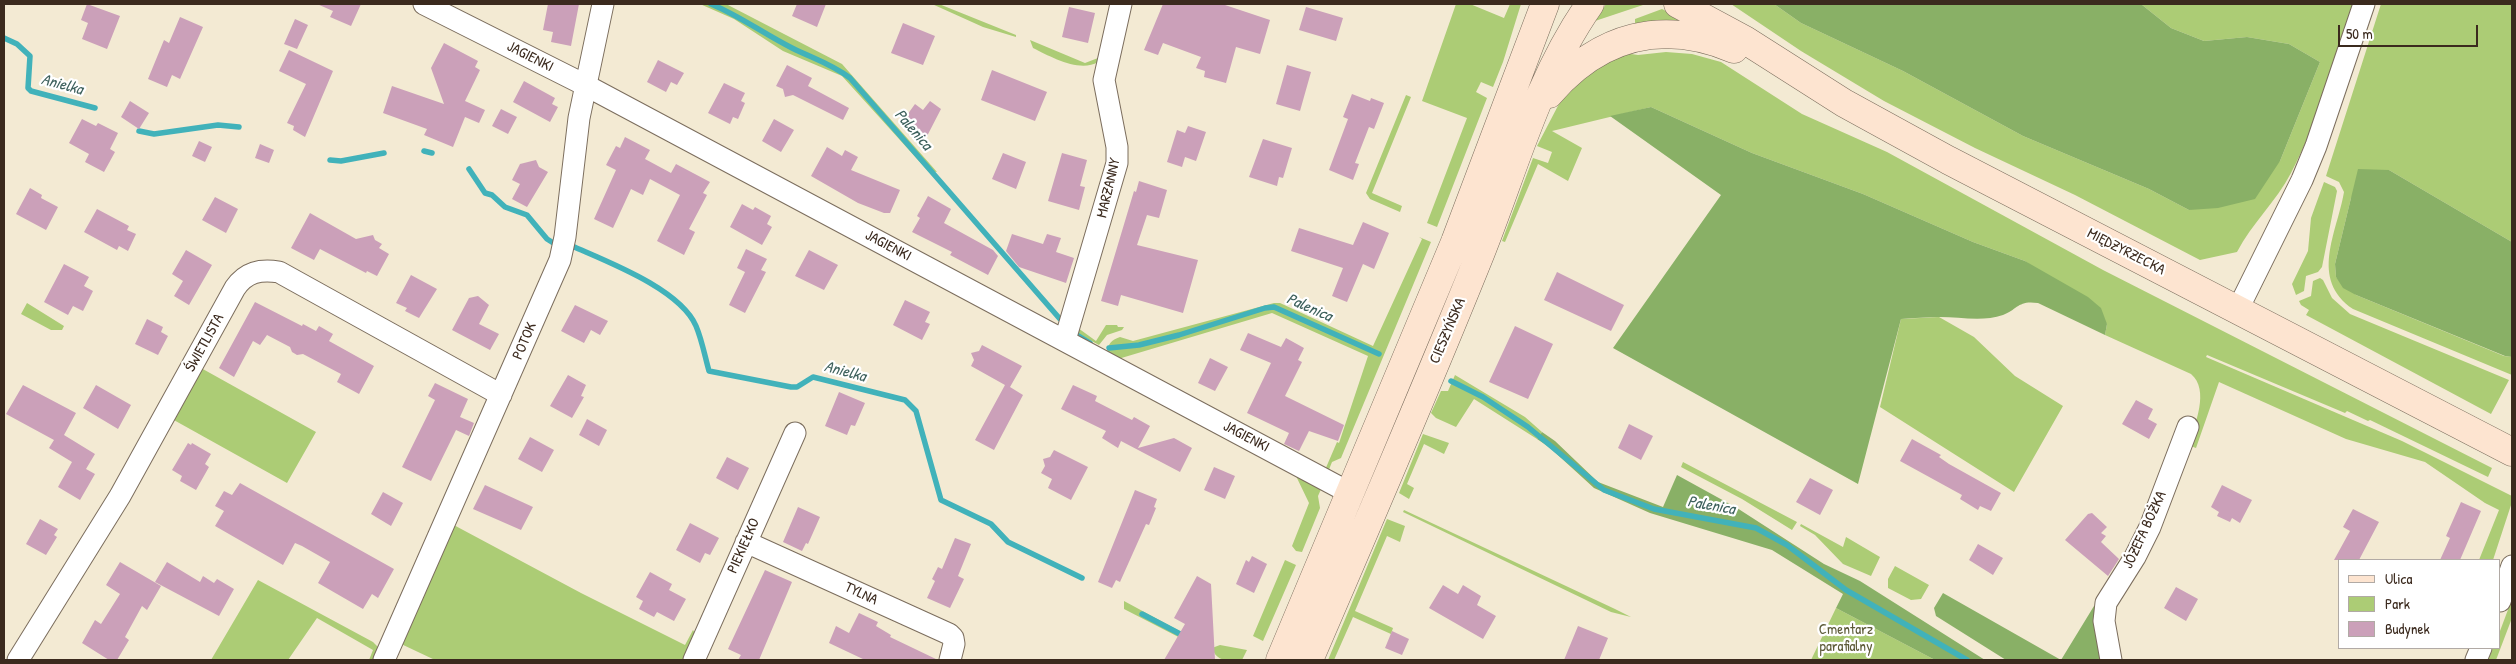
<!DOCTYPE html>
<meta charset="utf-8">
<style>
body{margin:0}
#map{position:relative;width:2516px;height:664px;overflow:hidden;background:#f3ead3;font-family:"Patrick Hand",sans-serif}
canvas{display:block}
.frame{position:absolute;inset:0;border:5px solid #3b2a1e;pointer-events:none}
.legend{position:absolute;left:2338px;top:559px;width:162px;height:90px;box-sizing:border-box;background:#fff;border:1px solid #b1aaa5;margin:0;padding:6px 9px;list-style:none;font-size:15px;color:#3b2a1e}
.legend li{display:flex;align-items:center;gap:10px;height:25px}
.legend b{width:25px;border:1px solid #b1aaa5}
.scale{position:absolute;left:2338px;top:25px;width:140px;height:22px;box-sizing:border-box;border:2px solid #3b2a1e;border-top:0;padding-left:6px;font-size:15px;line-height:18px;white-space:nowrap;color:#3b2a1e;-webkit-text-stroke:4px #fff;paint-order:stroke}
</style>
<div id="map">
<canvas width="2516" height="664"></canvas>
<div class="frame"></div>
<ul class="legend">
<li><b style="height:6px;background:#fde4d0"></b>Ulica</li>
<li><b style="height:14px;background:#accc75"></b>Park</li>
<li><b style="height:14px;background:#cba0b9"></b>Budynek</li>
</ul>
<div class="scale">50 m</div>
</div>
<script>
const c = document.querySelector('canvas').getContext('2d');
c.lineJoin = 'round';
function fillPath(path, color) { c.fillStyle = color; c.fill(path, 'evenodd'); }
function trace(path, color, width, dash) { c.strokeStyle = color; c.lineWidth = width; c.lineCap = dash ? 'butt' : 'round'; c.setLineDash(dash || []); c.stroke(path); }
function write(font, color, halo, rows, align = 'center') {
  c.font = font + ' "Patrick Hand",sans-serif'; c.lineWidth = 4.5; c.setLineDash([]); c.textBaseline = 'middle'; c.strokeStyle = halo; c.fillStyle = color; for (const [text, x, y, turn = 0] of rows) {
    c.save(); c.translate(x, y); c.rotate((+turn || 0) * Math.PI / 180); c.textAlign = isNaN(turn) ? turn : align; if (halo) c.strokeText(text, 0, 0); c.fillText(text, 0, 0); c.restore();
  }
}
const green = new Path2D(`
 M700,4H726L842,64L937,172L928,171L842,76L783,51L734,19Z
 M932,4H939L1016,35V37L983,27Z
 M1456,4H1470L1504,18L1510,4H1521L1503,62L1493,87L1481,82L1476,92L1487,98L1437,227L1427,223L1467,118L1422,101Z
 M1606,4H1646L1595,21Z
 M1731,4H1774L1801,23L1903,71L2023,136L2149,189L2189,210L2280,161L2320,62L2289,44L2247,37L2204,41L2171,28L2141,4H2355C2335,60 2319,120 2291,173C2276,202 2252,223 2237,252L2200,260L2075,195L1975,148L1884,101L1801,51Z
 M2381,4H2512V242L2389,170L2351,198L2335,264L2336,277L2356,295L2504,356L2512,357V375L2353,309C2309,279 2337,233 2344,192L2339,182L2326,176Z
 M1662,9L1666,11L1702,26L1635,29V19Z
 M1030,40L1085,63L1098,58V62C1080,73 1051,57 1033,48Z
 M1666,52L1692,54L1721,62L1802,114L1887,152L2103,270L2492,468L2488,477L2370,420L2368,421L2347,411L2345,413L2207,355L2206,357L2402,441L2512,496V502L2493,560H2479L2499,510L2485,503L2425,462L2346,439L2219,382L2196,448L2188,445C2195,425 2210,390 2191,374L2105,335L2107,324L2025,261L1973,242L1863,194L1752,153L1651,107L1552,131L1582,148L1568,181L1538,164L1505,242L1502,241L1533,158L1548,163L1552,152L1537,146L1561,100L1584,76L1624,53L1638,55Z
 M1406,95L1411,97L1372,193L1402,206L1400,212L1370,199L1366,193Z
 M2324,182L2335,187L2337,191L2322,267L2318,272L2306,276L2304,291L2296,295L2292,284L2308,251L2311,218Z
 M1419,237L1431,242L1341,458L1332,462L1328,472L1325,470L1337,442L1339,443L1368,356L1272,313L1118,359L1107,353C1108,344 1111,340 1120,337L1133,341L1274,303H1280L1373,346L1422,239Z
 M2320,278L2323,280L2332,298L2350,314L2509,380L2491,414L2306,315L2309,310L2301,305L2299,301L2311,296L2313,281Z
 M27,303L64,326L62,330H51L21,314Z
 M1939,317L1974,337L2015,376L2063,406L2014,492L1880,407L1901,319Z
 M1106,325H1117L1118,327H1124L1122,330L1107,335L1099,345L1077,333L1078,328L1096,341Z
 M201,368L316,432L287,483L172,419Z
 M1455,375L1525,417L1542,432L1537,439L1474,399L1456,427L1436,418L1431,413L1441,391H1448Z
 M1423,434L1449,443L1444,454L1424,444L1407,484L1414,488L1409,499L1399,493Z
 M1255,454L1322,487L1318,496L1320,508L1302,552L1296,551L1292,546L1309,503L1296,476Z
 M1683,462L1797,522L1792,530L1742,499L1681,467Z
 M1404,510L1615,609L1631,617L1611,612L1403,512Z
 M1387,519L1405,526L1400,542L1387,536L1355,611L1393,628L1391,634L1353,617L1334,660H1328Z
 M450,523L581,593L685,645L693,630L696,635L689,660H435L399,643Z
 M1801,524L1843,547L1846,537L1880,557L1871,576L1843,564L1815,535L1800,526Z
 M1285,560L1296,565L1263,641L1253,636Z
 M1895,566L1929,585L1921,599L1911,600L1888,588V579Z
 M258,580L373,642L379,648L375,660H369L373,650L317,618L288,660H211Z
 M2512,599V618L2496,660H2488L2493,648H2500V631Z
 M1124,601L1198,641L1192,644L1124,609Z
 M1836,608L1935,660H1811Z
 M1220,645L1247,650L1242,660C1229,660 1217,663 1212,648Z`);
const forest = new Path2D(`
 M1774,4H2141L2171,28L2204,41L2247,37L2289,44L2320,62L2280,161L2255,199L2218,208L2189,210L2149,189L2023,136L1903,71L1801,23Z
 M1651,107L1752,153L1863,194L1973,242L2025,261L2088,297L2101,308L2107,324L2105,335L2038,303C2018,300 2018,309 2003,315C1983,322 1960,317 1940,317C1927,317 1914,318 1901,319L1858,484L1613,348L1721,195L1610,116Z
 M2358,169L2389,170L2512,242V357L2505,356L2356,295L2343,288L2336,277L2335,264Z
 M1542,432L1555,441L1598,482L1663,507L1677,475L1737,508L1824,564L1860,581L1985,660H1935L1836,608L1843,594L1772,550L1650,513L1594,488L1549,447L1537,439Z
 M1943,593L2061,660L2094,606L2099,607L2105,660H2006L1936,616L1934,608Z`);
const stream = new Path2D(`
 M711,4C740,16 764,34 792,48C812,58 832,64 850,78L1060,319
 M4,38L17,44L30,56L28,88L31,91L95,108
 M139,131L154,134L218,125L239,127
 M424,151L432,153
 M330,160L341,161L384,153
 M469,169L485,193L492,195L505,207L527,215L547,239L555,244
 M572,246C608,262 680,289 696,326C702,340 705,357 709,371L791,387H797L813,377L905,400L916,411L941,500L991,524L1008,542L1082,578
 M1077,335L1090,343
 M1109,348L1139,345L1179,335L1265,308L1274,307L1379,354
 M1451,381L1483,397L1528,427L1604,490L1654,509L1756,528L1787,545L1846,590L1967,660
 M1142,614L1184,636`);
const building = new Path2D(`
 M87,4L120,16L107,49L82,39L88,23L81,20Z
 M317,4H361L351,26L330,17L333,11Z
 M548,4H579L571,46L551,42L553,32L543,30Z
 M797,4H826L817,27L792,16Z
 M1163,4H1222L1270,20L1260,54L1236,47L1226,83L1204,77L1205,71L1196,68L1201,57L1163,43L1158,55L1144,50Z
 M1069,7L1095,13L1088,43L1062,37Z
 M1306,7L1343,18L1336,41L1299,30Z
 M180,17L203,27L180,79L172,75L167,87L148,79L164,40L169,43Z
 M295,19L308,25L297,49L284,44Z
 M903,23L935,36L923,65L891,53Z
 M444,43L478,61L475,67L480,70L465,101L485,110L479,123L465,117L453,147L424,135L427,129L383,113L392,86L444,104L431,68Z
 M289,50L333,71L305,137L293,130L294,126L287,123L306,84L279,71Z
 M658,60L684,73L677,85L671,82L666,92L647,82Z
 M787,65L812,78L808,86L849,108L843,120L793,95L785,97L783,89L776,86Z
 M1287,65L1311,72L1300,111L1276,104Z
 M992,70L1047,92L1035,121L981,100Z
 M524,81L555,98L552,104L558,107L550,122L513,102Z
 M724,83L745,93L741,101L745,103L738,119L733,117L730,124L708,113Z
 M1352,94L1370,101L1371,98L1384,103L1374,129L1369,127L1355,163L1359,164L1353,180L1329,170L1348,119L1343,117Z
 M130,101L149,113L139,129L121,117Z
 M930,101L941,109L925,140L902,122L915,104L923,110Z
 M501,109L517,117L508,134L492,126Z
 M82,119L96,126L98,123L118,133L110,149L115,152L104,172L85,162L89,154L69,143Z
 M774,119L794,130L781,152L762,141Z
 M1188,126L1206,132L1196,161L1185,157L1182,167L1167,162L1177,130L1185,133Z
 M625,137L650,150L645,159L671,173L676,164L710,182L703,193L707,195L689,229L695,232L684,255L657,241L680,195L650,179L643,195L631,189L613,228L594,219L616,170L606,165L616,146L620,148Z
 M1263,139L1292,148L1283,178L1279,177L1277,186L1249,177Z
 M199,141L212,147L205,162L192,156Z
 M260,144L274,150L269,163L255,158Z
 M827,147L842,156L845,150L858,157L851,170L900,190L890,213H884L858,203L811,176Z
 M1003,153L1026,162L1016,189L992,179Z
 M1062,153L1087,160L1080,186L1085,187L1079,210L1048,201Z
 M536,160L539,167L548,172L527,207L512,199L520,184L512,180L520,164Z
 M1139,181L1167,190L1159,218L1147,215L1137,245L1198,260L1183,313L1121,295L1118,306L1101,301L1134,191L1136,192Z
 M30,188L42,195L41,198L58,207L46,230L16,214Z
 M928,196L951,209L944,223L993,250L998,256L988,275L950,255L952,252L912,232L920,218L917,216Z
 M215,197L238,209L226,233L202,220Z
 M742,204L753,210L755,207L771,216L767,224L772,227L762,245L730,227Z
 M97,209L129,226L127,230L136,234L128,251L119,246L117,250L84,232Z
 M310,213L356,239L373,235L375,240L382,244L379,248L389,254L377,276L367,271L366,273L320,249L314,260L291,248Z
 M1363,222L1389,233L1374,269L1363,264L1347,302L1332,296L1343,268L1291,251L1299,228L1353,245Z
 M1012,234L1043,244L1047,234L1061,238L1056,252L1074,258L1066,283L1019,267L1006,251Z
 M746,249L767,259L761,270L766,272L745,313L729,305L745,272L737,268Z
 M186,250L212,265L189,305L174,296L183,281L172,274Z
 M809,250L838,265L824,290L795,276Z
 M64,264L89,277L84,286L93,291L83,311L73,306L68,315L44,302Z
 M1557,272L1624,305L1611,331L1544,300Z
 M411,275L437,289L419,318L405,311L407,308L396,303Z
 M478,296L489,305L479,324L499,334L490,350L452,330L469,298Z
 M905,300L930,312L925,322L930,324L922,340L893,325Z
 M255,302L302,326L303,324L316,331L319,326L333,334L329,341L374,366L359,394L337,382L341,374L303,354L297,355L292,352L290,347L267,335L260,345L253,341L234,377L219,368Z
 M575,305L608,321L600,335L591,330L584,343L561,331Z
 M147,319L163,327L161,332L168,336L158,355L135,344Z
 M1515,326L1553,344L1528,399L1489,382Z
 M1248,333L1281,347L1286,338L1304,348L1298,360L1302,362L1285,396L1344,425L1338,441L1309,431L1299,451L1284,444L1289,433L1247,413L1271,363L1240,350Z
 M982,345L1022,366L1010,387L1023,395L994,450L975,440L1005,385L971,366L974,360L971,353L979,351Z
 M1210,358L1228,367L1215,391L1198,383Z
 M568,375L586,385L581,396L584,397L572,418L550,406Z
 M435,383L468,399L460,417L474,423L469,436L456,430L431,481L402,467L435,400L428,396Z
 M23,385L76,413L64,435L95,454L86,469L95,474L80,500L58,487L72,462L49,448L54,440L6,414Z
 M96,385L131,405L118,429L83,408Z
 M1073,385L1097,396L1095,401L1132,420L1134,417L1150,426L1138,448L1174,438L1192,448L1180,472L1121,441L1118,448L1102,438L1106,431L1061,409Z
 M839,392L865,403L855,426L851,425L847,435L825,426Z
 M2136,400L2153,409L2148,419L2157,424L2149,439L2122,424Z
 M587,419L607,430L599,446L579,435Z
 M1629,424L1653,436L1641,460L1618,448Z
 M530,437L554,450L542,472L518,459Z
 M1912,439L1941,455L1939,457L1949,464L2001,493L1991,511L1980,506L1978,510L1960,499L1962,495L1900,461Z
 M188,443L191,445L192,443L211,454L205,464L209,467L196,490L180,481L182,476L172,470Z
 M1054,450L1088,467L1071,500L1048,488L1052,479L1041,473L1045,466L1043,459L1050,457Z
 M727,457L749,468L738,490L716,478Z
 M1214,467L1235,476L1225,499L1204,490Z
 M1810,478L1833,490L1820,515L1796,502Z
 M240,483L394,569L378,598L372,594L363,609L318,583L330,562L302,546L295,543L283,565L215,526L224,511L215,506L224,491L232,495Z
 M485,485L533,507L521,530L473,509Z
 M2222,485L2252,500L2240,523L2232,518L2230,522L2217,516L2219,512L2211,507Z
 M1135,490L1157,499L1154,507L1156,508L1149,525L1146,524L1141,535L1120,582L1116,580L1112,588L1098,582Z
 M383,492L403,503L391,526L371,514Z
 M2461,502L2481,511L2460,560H2440L2450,538L2446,536Z
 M798,507L820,517L808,544L806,543L802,551L783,542Z
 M2353,509L2379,522L2359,560H2334L2350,531L2343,527Z
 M2092,513L2107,527L2101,533L2106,536L2101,542L2119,559L2108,576L2065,540L2088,514Z
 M40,519L58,529L54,535L57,537L46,555L26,544Z
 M690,523L719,538L710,555L705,553L700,563L676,550Z
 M955,538L971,544L958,576L964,579L950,608L927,598L935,581L932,579L938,567L942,569Z
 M1978,544L2003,558L1993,575L1969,560Z
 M1252,556L1267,564L1254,593L1236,584L1246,560L1249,562Z
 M120,562L161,586L147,610L142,606L125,637L129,640L117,660H109L82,643L95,620L101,624L120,594L106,585Z
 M167,562L200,582L203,576L214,583L217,579L234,589L219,616L155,582Z
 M765,570L792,582L759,660H738L741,655L728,649Z
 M650,572L672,584L669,590L686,599L674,621L657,612L654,617L639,609L643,601L636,597Z
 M1197,576L1211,584L1215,660H1164L1185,624L1174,618Z
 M1443,585L1458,594L1463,585L1481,596L1477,605L1496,616L1483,639L1429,608Z
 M2176,587L2198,599L2186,621L2164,608Z
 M859,613L878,622L876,626L891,635L890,637L938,660H865L829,643L836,626L849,633Z
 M1578,626L1608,638L1599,660H1564Z
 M1392,631L1409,639L1402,655L1385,648Z`);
const street = new Path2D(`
 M424,4L587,86L1350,493
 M2238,309L2302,180L2316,146L2364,4
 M1065,340L1117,163V147L1104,80L1121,4
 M746,542L949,634L953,638L954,644L950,660
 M2500,601L2512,566
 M18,660L120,496L235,288C246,272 260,269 279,272L501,395
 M384,660L560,260L565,237L579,118L603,4
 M694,660L795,433
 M2111,660L2104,621L2106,603L2135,557L2150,527L2188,427
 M2476,660L2481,648`);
const secondary = new Path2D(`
 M1678,4L1745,40L1844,103L1948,160L2512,452
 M1549,94C1600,35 1662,19 1734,49
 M1280,660L1455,242L1545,4
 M1309,660C1367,525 1426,389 1481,252C1514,169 1538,78 1590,4`);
const streetNames = [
 ["JAGIENKI",530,57,27],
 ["MARZANNY",1109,188,-77],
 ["JAGIENKI",888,246,28],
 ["MIĘDZYRZECKA",2126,252,27],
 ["CIESZYŃSKA",1448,331,-67],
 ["POTOK",525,341,-67],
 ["ŚWIETLISTA",205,343,-61],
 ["JAGIENKI",1246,437,28],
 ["JÓZEFA BOŻKA",2145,530,-65],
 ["PIEKIEŁKO",744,546,-66],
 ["TYLNA",861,594,25]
];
const parkNames = [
 ["Cmentarz",1846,630],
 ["parafialny",1846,647]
];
const waterNames = [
 ["Anielka",62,85,15],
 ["Palenica",913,130,49],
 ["Palenica",1309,308,24],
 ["Anielka",845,372,15],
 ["Palenica",1711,506,10]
];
fillPath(green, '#accc75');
fillPath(forest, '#89b066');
trace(stream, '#41b2ba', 5.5);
fillPath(building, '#cba0b9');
trace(street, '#7b6d5d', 23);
trace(secondary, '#7b6d5d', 29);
trace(street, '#fff', 21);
trace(secondary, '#fde4d0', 28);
write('15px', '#3b2a1e', '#fff', streetNames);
write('15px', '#5d5b38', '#fff', parkNames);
write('italic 16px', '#3d605c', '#fff', waterNames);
</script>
